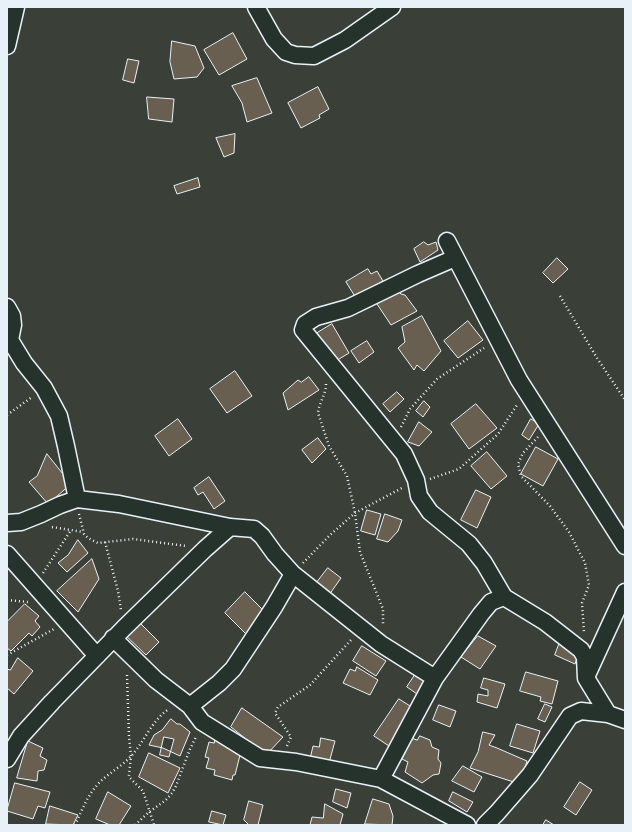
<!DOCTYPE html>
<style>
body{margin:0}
#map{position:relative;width:632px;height:832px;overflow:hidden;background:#3a4038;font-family:"Gochi Hand",sans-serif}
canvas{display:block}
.frame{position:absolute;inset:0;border:8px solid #e8f1f8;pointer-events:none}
</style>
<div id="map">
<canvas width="632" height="832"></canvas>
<div class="frame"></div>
</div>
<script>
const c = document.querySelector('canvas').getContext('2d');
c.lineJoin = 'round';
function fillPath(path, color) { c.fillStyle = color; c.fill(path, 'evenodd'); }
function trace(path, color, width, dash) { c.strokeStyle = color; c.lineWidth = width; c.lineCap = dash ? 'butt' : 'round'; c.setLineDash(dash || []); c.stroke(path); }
const building = new Path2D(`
 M233,33L247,59L219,75L204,50Z
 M172,41L195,46L204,68L197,77L174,79L170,62Z
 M128,59L139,61L134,83L123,80Z
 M257,78L272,113L247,122L242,103L232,86Z
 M318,87L329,109L319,115L320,118L301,128L288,103Z
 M147,97L174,99L172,122L149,119Z
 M235,134L234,153L224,157L216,138Z
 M198,178L200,187L177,194L174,186Z
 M424,242L428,245L436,242L438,250L420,262L414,249Z
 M557,258L568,269L553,283L543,273Z
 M368,269L371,274L377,271L383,281L356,298L346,282Z
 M396,289L401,294L405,295L417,311L391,325L375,301Z
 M422,316L441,351L424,371L417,365L414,370L398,348L405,342L402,327Z
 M468,321L483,340L458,358L444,341Z
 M332,324L349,353L331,364L314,335Z
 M367,341L374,352L359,363L351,351Z
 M235,371L252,396L227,413L210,389Z
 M309,377L319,390L288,410L283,393L298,380L301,382Z
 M397,392L404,399L390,412L383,404Z
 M424,401L430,407L423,417L416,411Z
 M476,404L497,428L469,449L451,424Z
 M178,419L192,439L169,456L155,436Z
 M531,419L539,424L529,440L522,435Z
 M419,422L432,432L419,446L408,442Z
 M318,438L326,449L312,463L302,450Z
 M536,447L558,459L543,486L521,474Z
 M487,452L507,476L491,489L471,466Z
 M47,454L71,484L48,504L29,482L37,476Z
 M209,477L225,501L214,509L203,492L198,495L194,488Z
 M476,490L491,497L477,528L461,520Z
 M367,510L381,514L375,535L361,531Z
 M385,514L402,520L398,531L388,542L377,539Z
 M78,540L88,553L67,572L58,563L68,555Z
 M92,559L99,579L78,612L57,591Z
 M328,568L341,578L329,595L315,585Z
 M245,592L266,613L246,634L225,613Z
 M25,604L39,616L35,621L40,627L32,636L29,633L11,651L7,648V622Z
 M135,618L159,642L146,655L122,632Z
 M478,636L496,646L480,669L461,657Z
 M560,642L579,652L575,664L555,655Z
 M362,646L386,661L376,676L353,661Z
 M18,658L33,671L14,694L7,688V669L10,670Z
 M357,667L378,680L370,695L343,683L350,669L355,671Z
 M417,672L427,679L417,694L407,687Z
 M526,672L558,681L552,704L540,701L541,697L520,691Z
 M484,678L505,684L497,708L477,702L478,694L488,696V690L481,688Z
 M399,699L418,711L392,748L374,736Z
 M545,704L552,707L545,722L538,719Z
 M439,705L456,711L450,727L433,720Z
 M242,708L283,737L266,755L231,727Z
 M171,719L177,724H180L190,732L180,756L163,748L149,745L154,735L162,730Z
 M517,724L540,731L533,753L510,746Z
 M483,732L495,735L489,745L497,748L527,761L520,784L470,768L478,752Z
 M420,736L430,740L432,747L439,750L438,759L441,763L439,774L433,775L422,783L405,772L408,762L402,759L411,738L417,740Z
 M164,737L174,739L169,757L160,755Z
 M321,738L335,741L329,763L310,759L313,746L319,747Z
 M215,739L237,745L235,753L240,755L235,775H233L232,780L214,775L215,770L206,768L209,758L205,757L209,742L214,743Z
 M28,741L43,748L40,756L47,760L44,770L38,771L37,781L17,778Z
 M149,753L180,768L168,793L139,777Z
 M463,766L482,777L474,792L452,781Z
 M580,782L592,790L576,815L564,807Z
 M15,783L50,792L45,808L38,806L33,819L7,811Z
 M336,789L351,793L347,808L333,802Z
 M108,792L131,806L119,825H110L96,819Z
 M453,792L473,802L467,812L449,801Z
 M373,799L389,804L393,816L392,825L365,824Z
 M249,801L263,805L258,825H249L244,820Z
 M325,804L343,814L340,825H310L312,817L323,818Z
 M50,806L78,815L73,825L46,824Z
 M212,811L226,815L223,825L209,822Z
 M546,820L554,825H543Z`);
const path = new Path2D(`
 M560,296L597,358L625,400
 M326,384C326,395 319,402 318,413L329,446L347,476L355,513L360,552L383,609V626
 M7,415L32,397
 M401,427L410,409L437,379L484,348
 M538,437L523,453L518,464L521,476L550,506L569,532L585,563L589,585L582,603L584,633
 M430,479L459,469L498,434L517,405
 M79,514L84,534L88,538L98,543L133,539L186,546
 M52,527L83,532
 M105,542L118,591L121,610
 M303,563L330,535L355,513L402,488
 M43,573L71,530
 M7,600L28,602
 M7,655L54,629
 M127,675L129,737L131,756L129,775V777L143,791L154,825
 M287,746L291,737L275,713L278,707L310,685L351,640
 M75,825C82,810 88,794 100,782C110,772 124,765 133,754C145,740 153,719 169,709
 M135,825L149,812L166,800L172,793L176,786L190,749L196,737`);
const street = new Path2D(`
 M256,7L274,39L286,52L295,55L314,56L345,40L392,7
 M7,46L16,7
 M447,241L519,380L625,546
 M455,258L418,274L348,308L316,317L305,324L303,330L404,454L416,480L419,496L430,512L469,544L484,563L504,597L545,622L581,650L585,657L586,678L608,714
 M7,307L12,316L13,325L10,340L24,363L44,388L59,416L66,446L77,499
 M7,523L21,522L41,514L60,505L77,499L119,504L230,527L254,529L262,536L275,554L293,574L381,644L435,678
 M7,554L97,656
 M113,638L156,680L190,706L202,722L260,758L296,762L381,779L467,825
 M587,675L625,592
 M190,706L219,683L233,669L274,607L293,574
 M7,759L21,736L52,702L124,628L205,549L230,527
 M381,779L435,678L481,614L491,602L504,597
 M485,825L497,813L530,775L570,716L581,711L608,714L625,720`);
fillPath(building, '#685f51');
trace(building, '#e8f1f8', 1);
trace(street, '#e8f1f8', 19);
trace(path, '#e8f1f8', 2.5, [1, 3]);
trace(street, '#26332d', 16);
</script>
